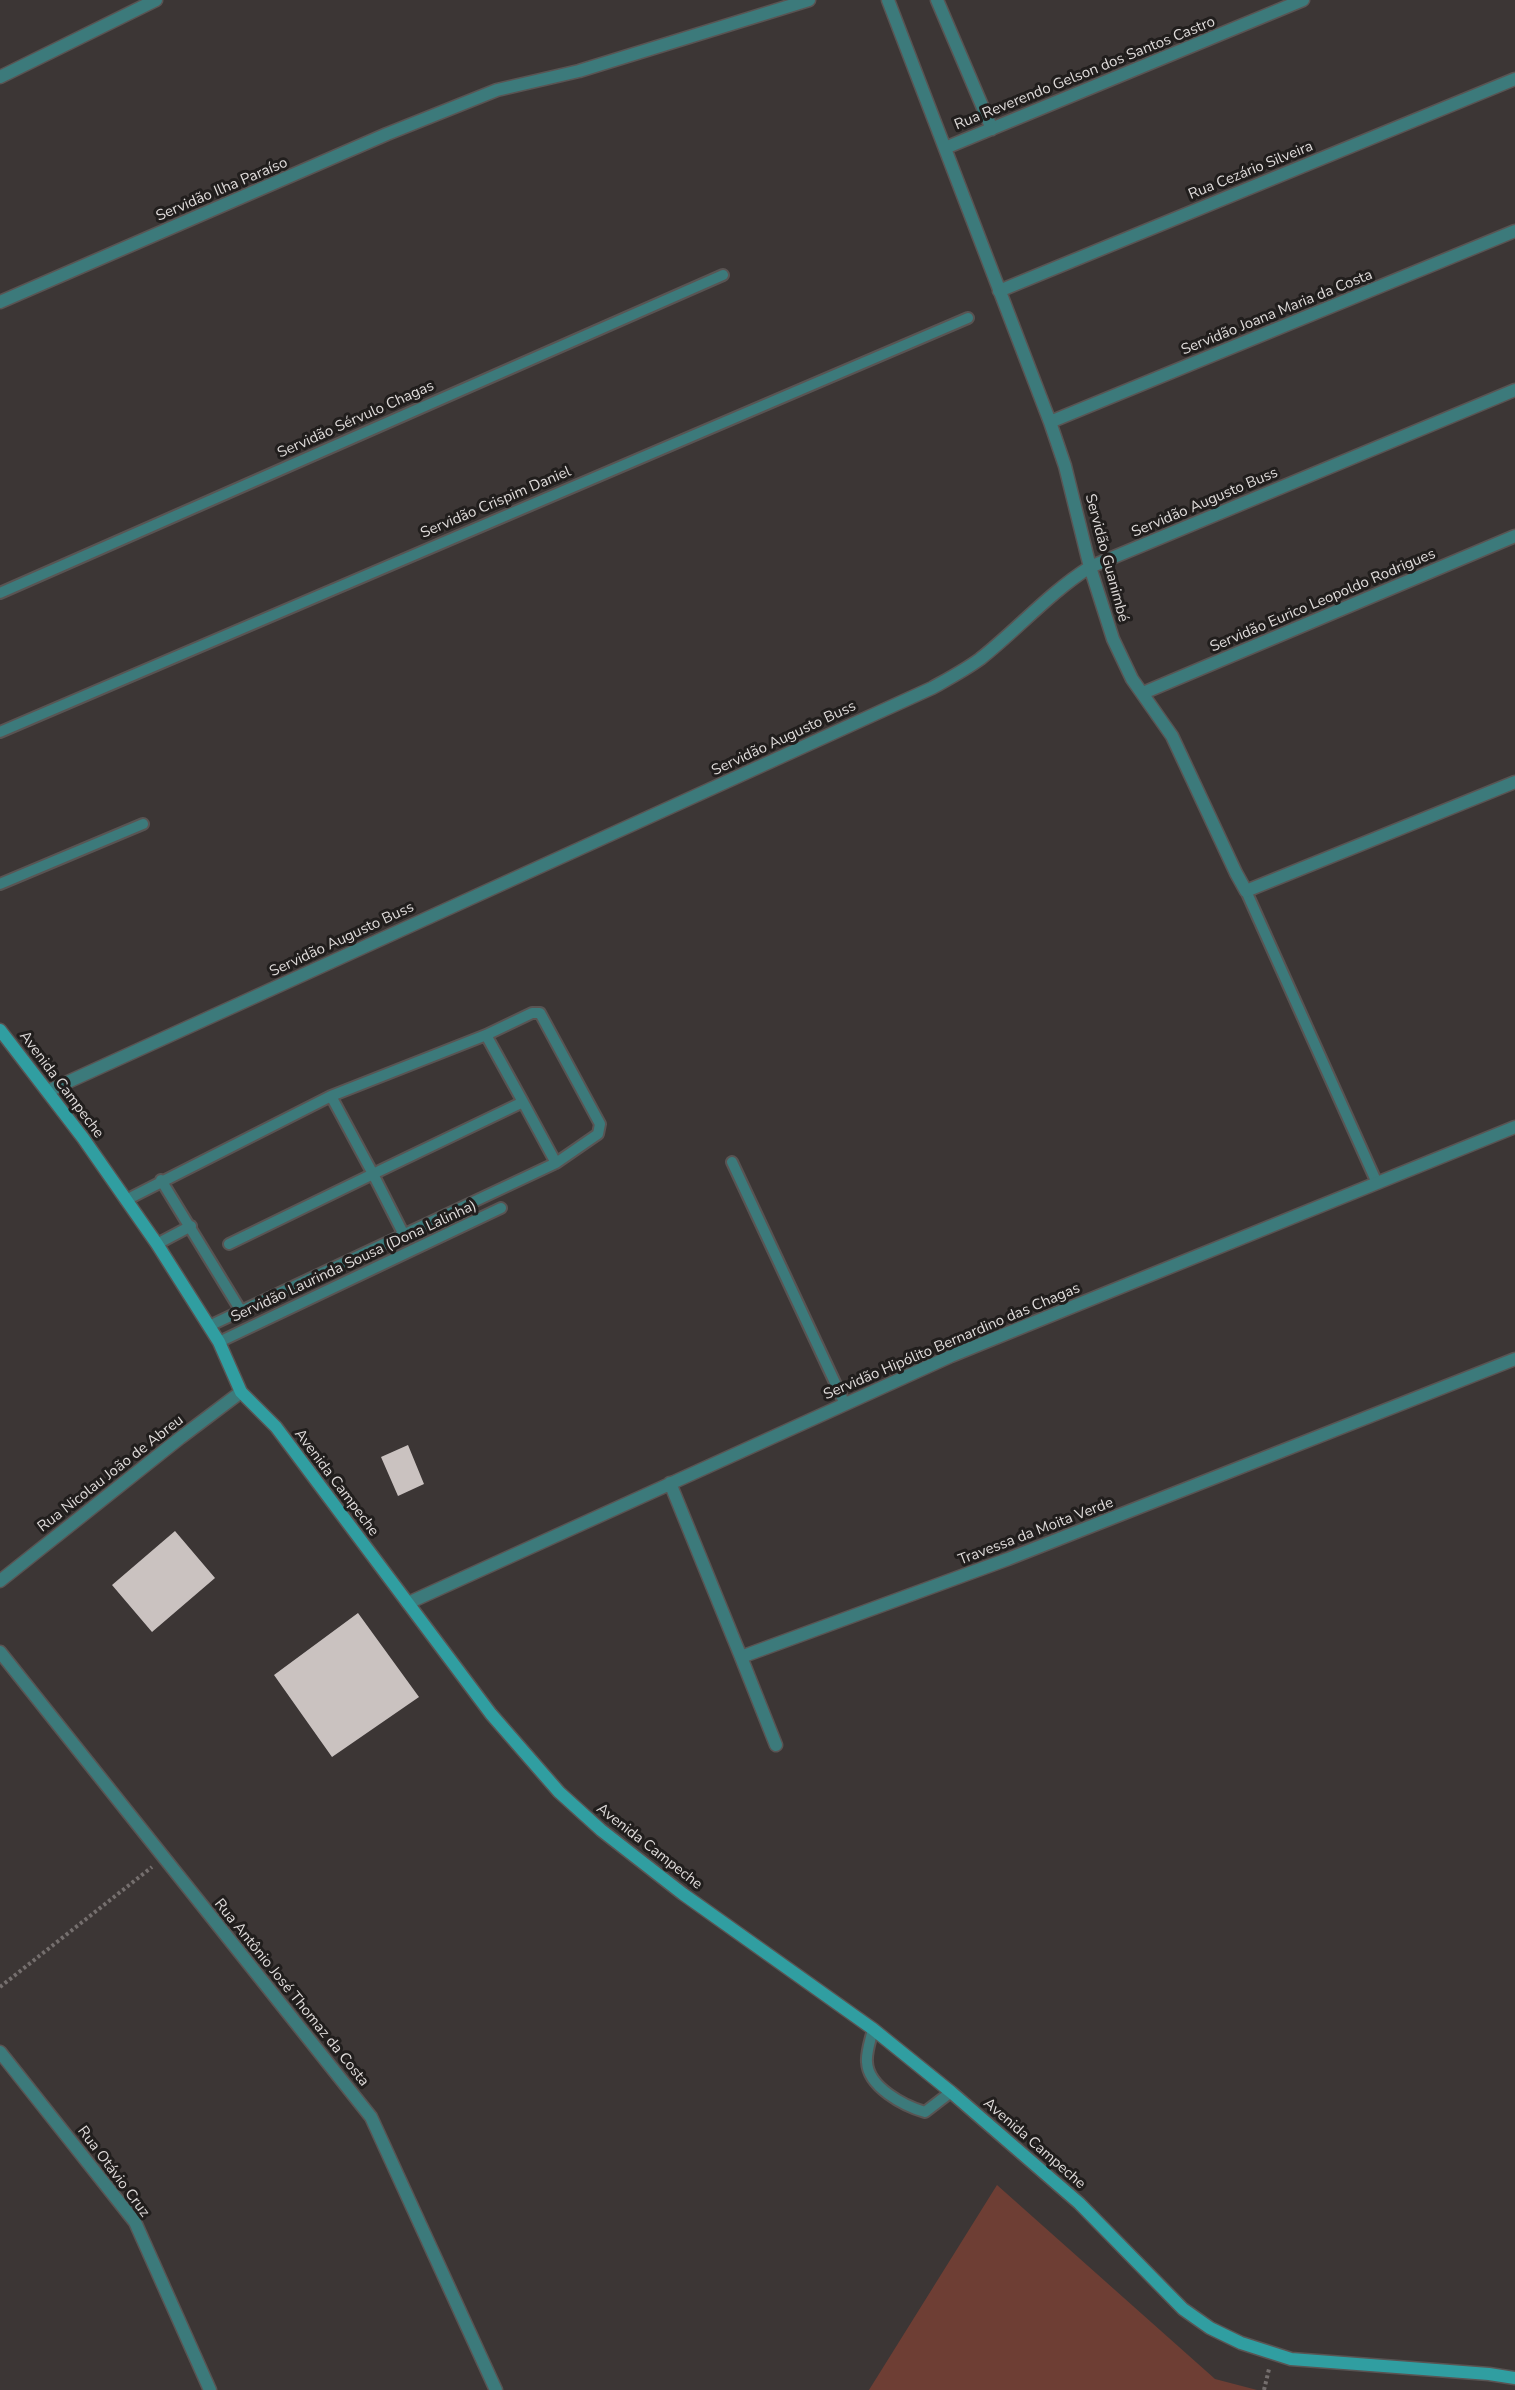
<!DOCTYPE html>
<meta charset="utf-8">
<style>
body{margin:0}
canvas{display:block;background:#3c3635}
</style>
<canvas width="1515" height="2390"></canvas>
<script>
const c = document.querySelector('canvas').getContext('2d');
c.lineJoin = 'round';
function fillPath(path, color) { c.fillStyle = color; c.fill(path, 'evenodd'); }
function trace(path, color, width, dash) { c.strokeStyle = color; c.lineWidth = width; c.lineCap = dash ? 'butt' : 'round'; c.setLineDash(dash || []); c.stroke(path); }
function write(font, color, halo, rows, align = 'center') {
  c.font = font + ' "Nunito Sans",sans-serif'; c.lineWidth = 6; c.setLineDash([]); c.textBaseline = 'middle'; c.strokeStyle = halo; c.fillStyle = color; for (const [text, x, y, turn = 0] of rows) {
    c.save(); c.translate(x, y); c.rotate((+turn || 0) * Math.PI / 180); c.textAlign = isNaN(turn) ? turn : align; if (halo) c.strokeText(text, 0, 0); c.fillText(text, 0, 0); c.restore();
  }
}
const green = new Path2D(`
 M997,2185L1215,2379L1257,2390H869Z`);
const building = new Path2D(`
 M408,1445L424,1484L398,1496L381,1457Z
 M175,1531L215,1578L152,1632L112,1585Z
 M358,1613L419,1697L332,1757L274,1675Z`);
const path = new Path2D(`
 M0,1987L152,1867
 M1264,2390L1269,2369`);
const service = new Path2D(`
 M0,593L723,275
 M0,732L968,318
 M0,884L143,824
 M1246,891L1377,1183
 M486,1035L523,1102
 M732,1162L845,1404
 M161,1180L241,1311
 M126,1200L331,1096L486,1035L532,1013H540L600,1124L598,1134L556,1163L523,1102L373,1174L404,1235
 M157,1244L191,1226
 M229,1244L373,1174L331,1096
 M209,1326L556,1163
 M219,1342L501,1208
 M873,2029C871,2039 866,2052 867,2062C868,2087 904,2106 925,2112L951,2092`);
const minor = new Path2D(`
 M888,0L1050,422L1065,466L1090,567L1113,639L1132,679L1172,736L1236,873L1246,891L1515,782
 M937,0L992,129
 M0,77L156,0
 M945,148L1303,0
 M999,291L1515,79
 M0,302L387,134L497,90L579,71L809,0
 M1050,422L1515,231
 M1143,693L1515,536
 M48,1091L932,688C948,679 965,670 980,659C1018,629 1049,593 1090,567L1515,390
 M670,1483L741,1657L1008,1559L1515,1359
 M0,1581L180,1438L241,1392
 M408,1603L951,1356L1515,1127
 M0,1652L371,2117L496,2390
 M741,1657L776,1745
 M0,2052L135,2222L210,2390`);
const secondary = new Path2D(`
 M0,1030L83,1138L157,1244L219,1342L241,1392L276,1427L491,1714L559,1792L601,1830L683,1894L873,2029L951,2092L1079,2203L1183,2309L1210,2328L1241,2343L1291,2359L1489,2374L1515,2378`);
const streetNames = [
 ["Rua Reverendo Gelson dos Santos Castro",1085,74,-22],
 ["Rua Cezário Silveira",1251,171,-22],
 ["Servidão Ilha Paraíso",222,190,-23],
 ["Servidão Joana Maria da Costa",1277,313,-22],
 ["Servidão Sérvulo Chagas",356,420,-24],
 ["Servidão Crispim Daniel",496,503,-23],
 ["Servidão Augusto Buss",1205,503,-23],
 ["Servidão Guanimbé",1106,558,75],
 ["Servidão Eurico Leopoldo Rodrigues",1323,601,-23],
 ["Servidão Augusto Buss",784,739,-25],
 ["Servidão Augusto Buss",342,940,-25],
 ["Avenida Campeche",61,1085,53],
 ["Servidão Laurinda Sousa (Dona Lalinha)",354,1262,-25],
 ["Servidão Hipólito Bernardino das Chagas",952,1342,-23],
 ["Rua Nicolau João de Abreu",111,1474,-38],
 ["Avenida Campeche",336,1483,53],
 ["Travessa da Moita Verde",1036,1532,-21],
 ["Avenida Campeche",649,1847,38],
 ["Rua Antônio José Thomaz da Costa",291,1993,51],
 ["Avenida Campeche",1034,2144,41],
 ["Rua Otávio Cruz",113,2172,53]
];
fillPath(green, '#6e3e34');
fillPath(building, '#cac2c0');
trace(service, '#595453', 14);
trace(minor, '#595453', 15);
trace(secondary, '#595453', 15);
trace(path, '#756f6e', 4, [3, 3]);
trace(service, '#3c7a7b', 10);
trace(minor, '#3c7a7b', 12);
trace(secondary, '#309ea1', 12);
write('15px', '#dfdbda', '#211e1d', streetNames);
</script>
